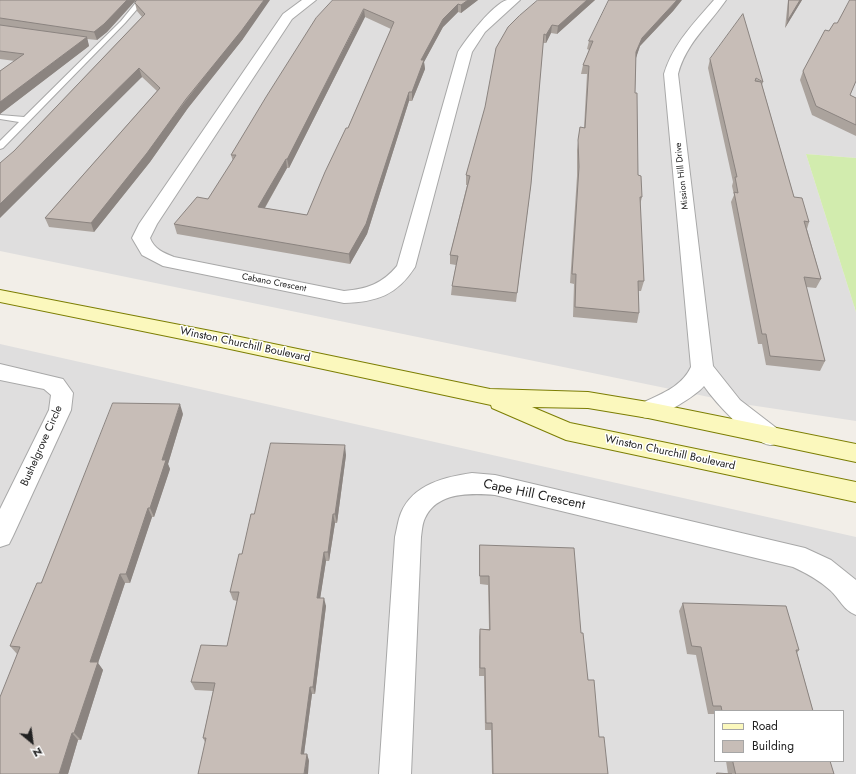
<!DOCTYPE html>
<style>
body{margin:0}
#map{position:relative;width:856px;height:774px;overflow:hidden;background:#f2eee8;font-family:Jost,sans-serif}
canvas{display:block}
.legend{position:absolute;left:714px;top:710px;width:130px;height:52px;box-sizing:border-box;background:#fff;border:1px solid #a6a6a6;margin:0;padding:5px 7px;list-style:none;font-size:12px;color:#212121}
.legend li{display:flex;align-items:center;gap:8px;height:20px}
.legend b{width:20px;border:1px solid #a6a6a6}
.north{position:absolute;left:12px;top:722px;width:40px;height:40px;-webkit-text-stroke:3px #fff;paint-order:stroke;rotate:151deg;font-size:11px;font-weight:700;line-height:16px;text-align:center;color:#212121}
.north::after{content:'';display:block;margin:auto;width:14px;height:18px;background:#212121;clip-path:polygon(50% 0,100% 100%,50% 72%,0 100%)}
</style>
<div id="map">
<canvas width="856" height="774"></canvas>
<ul class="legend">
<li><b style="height:5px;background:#fbf8bd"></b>Road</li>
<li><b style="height:11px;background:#c7bdb7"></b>Building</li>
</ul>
<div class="north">N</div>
</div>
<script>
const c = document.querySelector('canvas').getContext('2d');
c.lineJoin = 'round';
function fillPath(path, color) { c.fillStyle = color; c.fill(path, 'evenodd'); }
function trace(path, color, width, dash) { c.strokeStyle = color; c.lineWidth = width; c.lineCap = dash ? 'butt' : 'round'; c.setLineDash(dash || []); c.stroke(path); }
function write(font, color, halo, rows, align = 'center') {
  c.font = font + ' Jost,sans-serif'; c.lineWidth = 3; c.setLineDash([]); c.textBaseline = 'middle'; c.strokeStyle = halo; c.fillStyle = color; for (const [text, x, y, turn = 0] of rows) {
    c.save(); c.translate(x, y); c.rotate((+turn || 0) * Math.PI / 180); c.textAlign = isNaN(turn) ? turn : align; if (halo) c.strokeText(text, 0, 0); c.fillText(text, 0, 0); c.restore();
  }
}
const residential = new Path2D(`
 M0,0H856V158L806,154L856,312V421L743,404L0,251Z
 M0,344L856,537V774H0ZM715,711H843V761H715Z`);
const grass = new Path2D(`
 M806,154L856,158V312Z`);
const lane = new Path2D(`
 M138,0H145L125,23L3,148L0,149V141L19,122L0,119V115L24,117L121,21Z`);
const street = new Path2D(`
 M302,0H316L292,19L157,224L150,238C154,249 164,253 174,257L344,291C367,289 382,284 397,266L458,52C466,39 493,4 507,0C511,0 516,0 520,0L485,32L472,52L415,267C397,295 377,302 344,303L163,266L142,255L132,238L139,224L283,14Z
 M714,0H726C709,25 686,43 678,74L713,366L740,400L779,430L783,436L779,442C777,443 773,445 770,445C752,443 714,401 704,386C696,396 661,417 649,418C646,418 643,417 640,416L637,410L640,404C660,394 681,388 691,367L664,74C673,44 694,23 714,0Z
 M0,364L63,379L73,393L71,410L13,536L9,544L0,547V509L49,410L51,395L44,389L0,380Z
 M472,473L495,475L805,548L831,560L856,580V615C843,610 840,599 830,590C819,580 806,573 793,567L495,495C471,493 437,492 425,518C422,524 422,531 421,537L411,774H379L395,537C397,529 398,520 401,513C413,484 445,477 472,473Z`);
const secondary = new Path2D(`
 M0,290L216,332L490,389L588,392L648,402L856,444V462L648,418L588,408L532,407L570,423L856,482V502L566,440L492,408L491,405L216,346L0,302Z`);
const wall = new Path2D(`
 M0,0H136L107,32L97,40L87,39L89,46L0,114V71L15,61L0,59Z
 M333,0H478L461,13L458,12L443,27L424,62L425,69L412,101H409L367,234L350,264L177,234L174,224L208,199L233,161L231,155ZM365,17L391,29L348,128L307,215L265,208L287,168H289Z
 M538,0H595L557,34L551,33L546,43H543L531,184L516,302L451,295L452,286L456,265L450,264V255L467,185H466V175Z
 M788,0H802L785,28Z
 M856,0V81L850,95L856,98V136L812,115L800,80L803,71L829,31L837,23Z
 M135,3L243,39L188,108L150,162L94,232L49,227L45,218L157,91L142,77L14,151L142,17L137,11Z
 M674,10L640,46L636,57L635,93L638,175L642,197L640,205L644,281L641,291H638L639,313L637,323L573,317L574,284L570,283L577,176V150L580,127L584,128L587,74H581L583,65L589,50L587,49L589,41Z
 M710,59L763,82L762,85L794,197L809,222L807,229L821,279L816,288L806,287L825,361L820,371L766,365L762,344H758L731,202L734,195L732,186L733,182L708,68Z
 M183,414L168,464L170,469L154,517H152L130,583H125L98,663L103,670L81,740H78L68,774L17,654L10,646L41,583Z
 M346,455L337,523H335L329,561H326L320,598L326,606L315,694H312L304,754H307L309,761L205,742L203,738L213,691L195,690L191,682L227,646L237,601L233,600L230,592L254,514Z
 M480,545L581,633L588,680L599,737L608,774H492L491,730H485L484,676H479V637L480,629H489L488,585L480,584L479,554Z
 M683,603L799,650L797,653L813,711H715V714H708L696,655L687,654L679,611Z
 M726,761H830L834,774H716L717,773L728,774Z`);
const shadedWall = new Path2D(`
 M127,0H136L107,32L97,40L94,32Z
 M264,0H270L243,39L188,108L150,162L94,232L91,223Z
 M468,0H478L461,13V5Z
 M587,0H595L557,34L558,26Z
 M677,0H682L674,10L640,46L635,61L636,52L642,38Z
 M800,0H802L785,28L788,20Z
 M458,4V12L443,27L424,62L425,69L412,101V92L421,60L443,19Z
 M364,9L365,17L289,168L287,159Z
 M552,25L551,33L546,43V35Z
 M87,37L89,46L0,114V102Z
 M139,68L142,77L0,218V204Z
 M409,92V101L367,234L350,264L349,254Z
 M286,159L287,168L260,216L258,207Z
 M180,404L183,414L168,464L170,469L154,517L150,508L162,460Z
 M345,445L346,455L337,523L335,514Z
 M148,508L152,517L130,583L126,574Z
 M333,514L335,523L329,561L328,552Z
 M324,552L326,561L319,606L317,598Z
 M120,574L125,583L98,663L103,670L81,740L74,733L90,662Z
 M324,598L326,606L315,694L313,687Z
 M310,687L312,694L303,761L301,754Z
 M72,733L78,740L68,774H59Z
 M307,754L309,761L308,774H304Z`);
const building = new Path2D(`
 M0,0H127L104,24L94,32L0,18Z
 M137,0H264L242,30L186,99L147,153L91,223L45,218L160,88L139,68L0,204V163L14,151L145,14L135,3Z
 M333,0H468L461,5L458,4L443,19L421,60H424L412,92H409L366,224L349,254L174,224L197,197L208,199L236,155H231L266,97L316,18ZM364,9L394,22L348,128H346L325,172L307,215L258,207L286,159H287Z
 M538,0H587L558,26L552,25L546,35L544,34L531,184L517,293L452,286L458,256L450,255L470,176L466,175L485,107L496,48L508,27L519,16Z
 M609,0H677L642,38L636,52L635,93H637L638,175L641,176L642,197H640L644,281H638L639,313L575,307L576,274H572L579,167L578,140L580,127L585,128L589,66L583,65L593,41H589Z
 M789,0H800L788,20Z
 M850,0H856V81L850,95L856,98V125L816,106L803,71L825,30L829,31L834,23H837Z
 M743,14L763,82L756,78L755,81L761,82L794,197L802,198L809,222L804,221L821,279L804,277L825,361L770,356L766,334H762L734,192L738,193L735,177H737L710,59Z
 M0,25L87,37L0,102V71L24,54L0,51Z
 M113,403L180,404L162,460H166L150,508H148L126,574H120L90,662H98L74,733H72L59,774H0V697L20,647L10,646L37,583H41Z
 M271,443L345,445L335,514H333L328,552H324L317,598H324L313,687H310L301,754H307L304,774H198L206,738H203L215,683L191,682L201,645L227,646L239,592H230L239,554H242L251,514H254Z
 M480,545L574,548L581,633H583L588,680H594L599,737H604L608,774H493L492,723H486L485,668H480V629L490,630L489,576H480Z
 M683,603L786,606L799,650H796L813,711H722L721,706H713L701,647L692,646Z
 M733,761H830L834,774H736Z
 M717,773L732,774H717Z`);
const farStreetnames = [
 ["Mission Hill Drive",682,176,-96],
 ["Cabano Crescent",274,283,11]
];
const streetNames = [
 ["Winston Churchill Boulevard",245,345,12],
 ["Bushelgrove Circle",42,446,-66],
 ["Winston Churchill Boulevard",670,453,12]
];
const nearStreetnames = [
 ["Cape Hill Crescent",534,495,12]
];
fillPath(residential, '#dfdede');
fillPath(grass, '#d2ecae');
trace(lane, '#a8a8a8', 2);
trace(street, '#a8a8a8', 2);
trace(secondary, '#7c7e03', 2);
fillPath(lane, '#fff');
fillPath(street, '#fff');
fillPath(secondary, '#fbf8bd');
fillPath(wall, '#aba39d');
fillPath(shadedWall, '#8b8480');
fillPath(building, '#c7bdb7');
trace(building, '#8b8480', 1);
write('9px', '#212121', '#fff', farStreetnames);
write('11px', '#212121', '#fff', streetNames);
write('13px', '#212121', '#fff', nearStreetnames);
</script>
